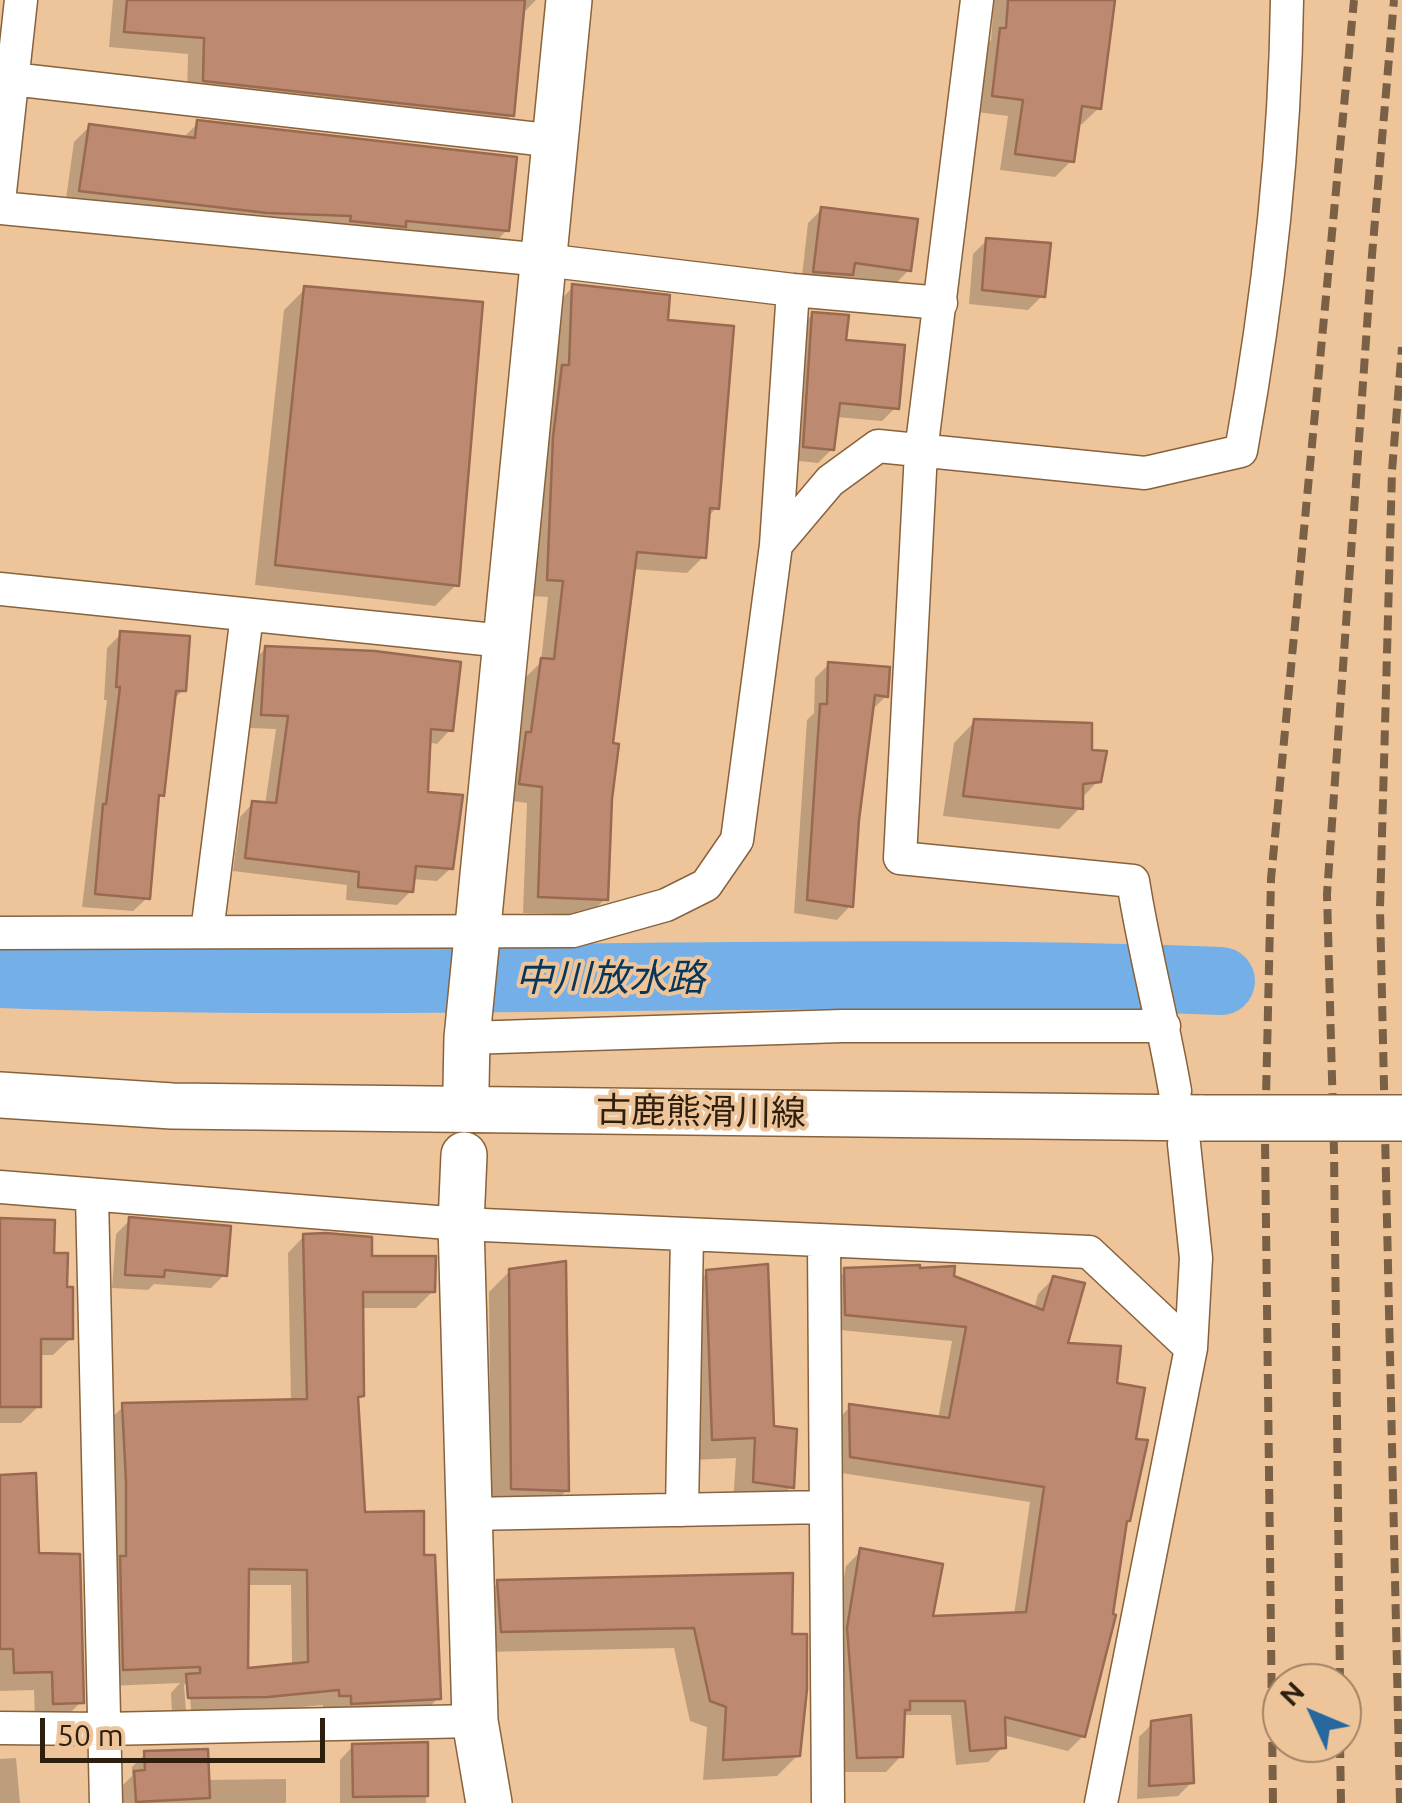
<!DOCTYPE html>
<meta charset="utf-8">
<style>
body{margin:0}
#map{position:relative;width:1402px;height:1803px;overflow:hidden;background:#eec59b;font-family:Ubuntu,sans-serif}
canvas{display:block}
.north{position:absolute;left:1262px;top:1663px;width:100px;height:100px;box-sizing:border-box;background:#eec59b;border:2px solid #a18263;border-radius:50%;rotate:314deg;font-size:28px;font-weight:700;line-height:40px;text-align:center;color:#2d1e0e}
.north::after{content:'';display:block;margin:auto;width:35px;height:45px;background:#26689e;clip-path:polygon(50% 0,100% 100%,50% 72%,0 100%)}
.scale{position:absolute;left:40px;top:1718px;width:285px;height:45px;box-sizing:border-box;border:5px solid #2d1e0e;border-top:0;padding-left:12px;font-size:30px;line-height:35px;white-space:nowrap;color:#2d1e0e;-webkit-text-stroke:8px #eec59b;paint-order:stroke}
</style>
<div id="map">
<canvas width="1402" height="1803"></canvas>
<div class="north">N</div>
<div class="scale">50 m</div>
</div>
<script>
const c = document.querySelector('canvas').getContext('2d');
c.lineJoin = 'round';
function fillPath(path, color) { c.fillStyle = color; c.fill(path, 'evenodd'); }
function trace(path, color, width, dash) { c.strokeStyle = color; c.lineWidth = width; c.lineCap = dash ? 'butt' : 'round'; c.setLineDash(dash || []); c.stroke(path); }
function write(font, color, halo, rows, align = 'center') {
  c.font = font + ' Ubuntu,"Noto Sans JP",sans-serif'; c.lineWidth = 8; c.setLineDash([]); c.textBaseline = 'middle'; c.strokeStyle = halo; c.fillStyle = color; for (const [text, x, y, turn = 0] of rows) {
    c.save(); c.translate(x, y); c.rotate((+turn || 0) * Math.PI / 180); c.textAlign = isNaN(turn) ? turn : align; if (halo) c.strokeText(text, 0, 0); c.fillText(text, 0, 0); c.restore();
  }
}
const shadow = new Path2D(`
 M113,0H536L521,15L512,115L495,131L187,96L188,54L109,47Z
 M994,0H1111L1099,108L1082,124H1077L1072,160L1055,177L1000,170L1008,116L977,112L984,47L991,40Z
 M198,123L507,230L492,246L65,206L74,142L90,126L183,138Z
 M822,209L909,270L895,284L848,277L837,288L801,285L808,223Z
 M987,240L1042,296L1028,310L969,304L973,254Z
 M573,287L666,322L716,508L707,518L703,557L687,573L632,569L610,745L605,899L589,915L523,913L527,803L504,800L516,745L526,677L541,662L548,597L531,596L557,303Z
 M305,289L456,585L435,606L255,585L284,310Z
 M813,314L844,342L896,407L882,421L836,417L832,449L818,463L790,460L799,328Z
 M121,634L183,690L172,701L161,795L156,800L147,898L133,911L82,907L107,700H104L107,648Z
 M266,648L450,730L437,744L428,742L425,794L451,868L437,881L412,879L411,891L397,905L346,900L347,885L233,871L240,817L253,803L265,805L276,729L249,728L252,662Z
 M829,664L886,696L871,711L857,820L850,906L837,920L794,913L807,720L814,713L815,678Z
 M975,721L1098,781L1081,799L1080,808L1059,829L943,816L954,743Z
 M130,1220L225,1274L211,1288L154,1284L148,1290L112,1288L116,1234Z
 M0,1221L51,1255L64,1290L71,1338L53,1355H38L39,1406L21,1423H0Z
 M304,1236L369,1259L433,1291L416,1308H360L362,1395L356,1402L363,1514L421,1558L438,1698L422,1715L323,1712V1705L250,1712L172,1714L171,1693L180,1683L107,1686V1422L124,1406L291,1402L288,1253ZM247,1585H291L292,1666L246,1671ZM189,1680L191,1711H186L184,1685Z
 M510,1271L567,1490L546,1511L491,1509L489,1292Z
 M845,1271L952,1278L1034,1310L1038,1294L1054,1278L1065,1345L1114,1385L1133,1441L1128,1520L1124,1524L1083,1736L1068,1751L1003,1735V1747L988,1762L956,1765L951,1715H903L901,1756L886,1772H843L832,1645L846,1566L861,1551L930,1619L1014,1615L1030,1502L835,1472V1422L850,1407L938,1419L952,1341L830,1329V1286Z
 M708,1272L792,1486L771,1507L733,1503L736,1458L692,1460L686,1293Z
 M0,1477L37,1555L81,1702L62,1721L35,1722L34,1690L0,1691Z
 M498,1583L789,1637L798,1755L777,1776L703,1780L707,1727L690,1721L674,1648L481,1652L477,1604Z
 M1153,1723L1192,1782L1178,1796L1137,1799L1139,1737Z
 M425,1745L426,1803H340V1760L353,1746Z
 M145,1754L207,1780L286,1779V1803H122L121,1787L132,1776V1767Z
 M16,1758L20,1803H0V1759Z`);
const river = new Path2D(`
 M0,974C407,989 814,965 1221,981`);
const building = new Path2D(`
 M127,0H525L514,116L203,81L204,38L124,32Z
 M1008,0H1115L1101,109L1082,106L1074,162L1015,154L1023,100L992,96L1000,28H1006Z
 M197,120L517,157L509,231L406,221V227L350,221L351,216L267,213L79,191L89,124L195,138Z
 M821,207L918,219L911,271L855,263L853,275L813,272Z
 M986,238L1051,243L1045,297L982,290Z
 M572,284L670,295L668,320L734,326L719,509L710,508L706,558L637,552L613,743L619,744L612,799L608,900L538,897L542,787L519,784L526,732H531L541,658L554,659L563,581L547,580L553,437L562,365H569Z
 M304,286L483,302L459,586L275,565Z
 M812,312L849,315L846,340L905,345L899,409L840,403L834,450L803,447Z
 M120,631L190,636L186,691H176L164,796L159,795L150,899L95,894L103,804H106L120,687H116Z
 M265,646L375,651L461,662L453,731L431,729L428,792L463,795L453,869L416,866L413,892L358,887L359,872L245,858L252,801L276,803L288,716L261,715Z
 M828,662L890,667L888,697L875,695L859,820L853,907L807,900L820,704H827Z
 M974,719L1092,723V750L1107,751L1101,782L1083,784V809L963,796Z
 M129,1217L231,1226L227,1276L165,1270L164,1277L125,1275Z
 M0,1218L55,1220L54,1253H68L67,1287H73V1339H41V1407H0Z
 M326,1233L372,1237V1256H436L435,1292H363L364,1396L358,1397L365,1512L424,1511V1555H435L441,1699L351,1704V1696H339V1690L268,1697L188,1698L186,1674L200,1673V1667L123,1670L120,1556H126V1482L122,1403L307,1399L303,1234ZM249,1569L307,1570L308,1662L248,1668Z
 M566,1261L569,1491L511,1489L509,1269Z
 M768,1264L774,1426L797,1429L794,1488L753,1482L755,1438L712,1440L706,1270Z
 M920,1265V1268L955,1266L954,1276L1043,1310L1053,1276L1085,1283L1068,1343L1121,1346L1117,1383L1145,1388L1136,1439L1148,1440L1130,1521H1127L1113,1614L1116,1615L1085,1737L1005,1717L1006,1748L970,1751L965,1701H910V1710H905L903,1757L857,1758L847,1628L860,1548L943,1564L933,1616L1026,1612L1044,1487L850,1457L849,1404L949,1418L966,1327L845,1315L844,1268Z
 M36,1473L39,1553L80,1554L84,1703L53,1704L52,1672L14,1673L13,1649H0V1475Z
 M793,1573L792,1634H807V1689L800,1756L723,1760L726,1707L710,1701L694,1628L501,1632L497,1580Z
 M1191,1715L1194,1783L1149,1786L1151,1721Z
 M428,1742V1796L353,1797L352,1744Z
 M208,1749L210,1798L136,1802L134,1771L145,1770L144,1751Z`);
const street = new Path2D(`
 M977,0L921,452L900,858L1133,881C1144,952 1163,1020 1175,1091
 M12,79L556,141
 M0,192L21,0
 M0,208L544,260L793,290L941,303
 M776,545L793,290
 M0,589L504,641
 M207,932L247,615
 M0,933L573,931L666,905L706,885L737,840L776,545L830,481L878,446L1145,473L1241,451C1268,302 1285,151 1287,0
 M467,1038L842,1026H1164
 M1184,1144L1196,1258L1191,1348
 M0,1187L461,1224L1089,1252L1191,1348L1101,1803
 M92,1196L106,1803
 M824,1241L828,1803
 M682,1510L687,1235
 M469,1514L824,1507
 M0,1728L104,1729L475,1721`);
const secondary = new Path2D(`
 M466,1087L467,1038L569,0
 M0,1095L172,1106L1203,1118
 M464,1155L461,1224L475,1721L489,1803`);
const rail = new Path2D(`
 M1340,1683L1334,1151L1327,894L1372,255L1394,0
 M1340,1743L1341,1803
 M1273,1803L1265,1141L1271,879L1354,0
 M1400,1803L1380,908L1392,471L1402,347`);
const secondaryBridge = new Path2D(`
 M1203,1118H1402`);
const streetNames = [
 ["古鹿熊滑川線",701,1112,1]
];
const waterNames = [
 ["中川放水路",610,978]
];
fillPath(shadow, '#0003');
trace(river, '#74b0e7', 68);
fillPath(building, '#bd8a71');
trace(building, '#996951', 2.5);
trace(street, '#87623b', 35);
trace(secondary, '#87623b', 48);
trace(street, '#fff', 32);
trace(secondary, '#fff', 45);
trace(rail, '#7a6146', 8, [15, 8]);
trace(secondaryBridge, '#87623b', 48, []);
trace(secondaryBridge, '#fff', 45);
write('35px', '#2d1e0e', '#eec59b', streetNames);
write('italic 38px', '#073659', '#eec59b', waterNames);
</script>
